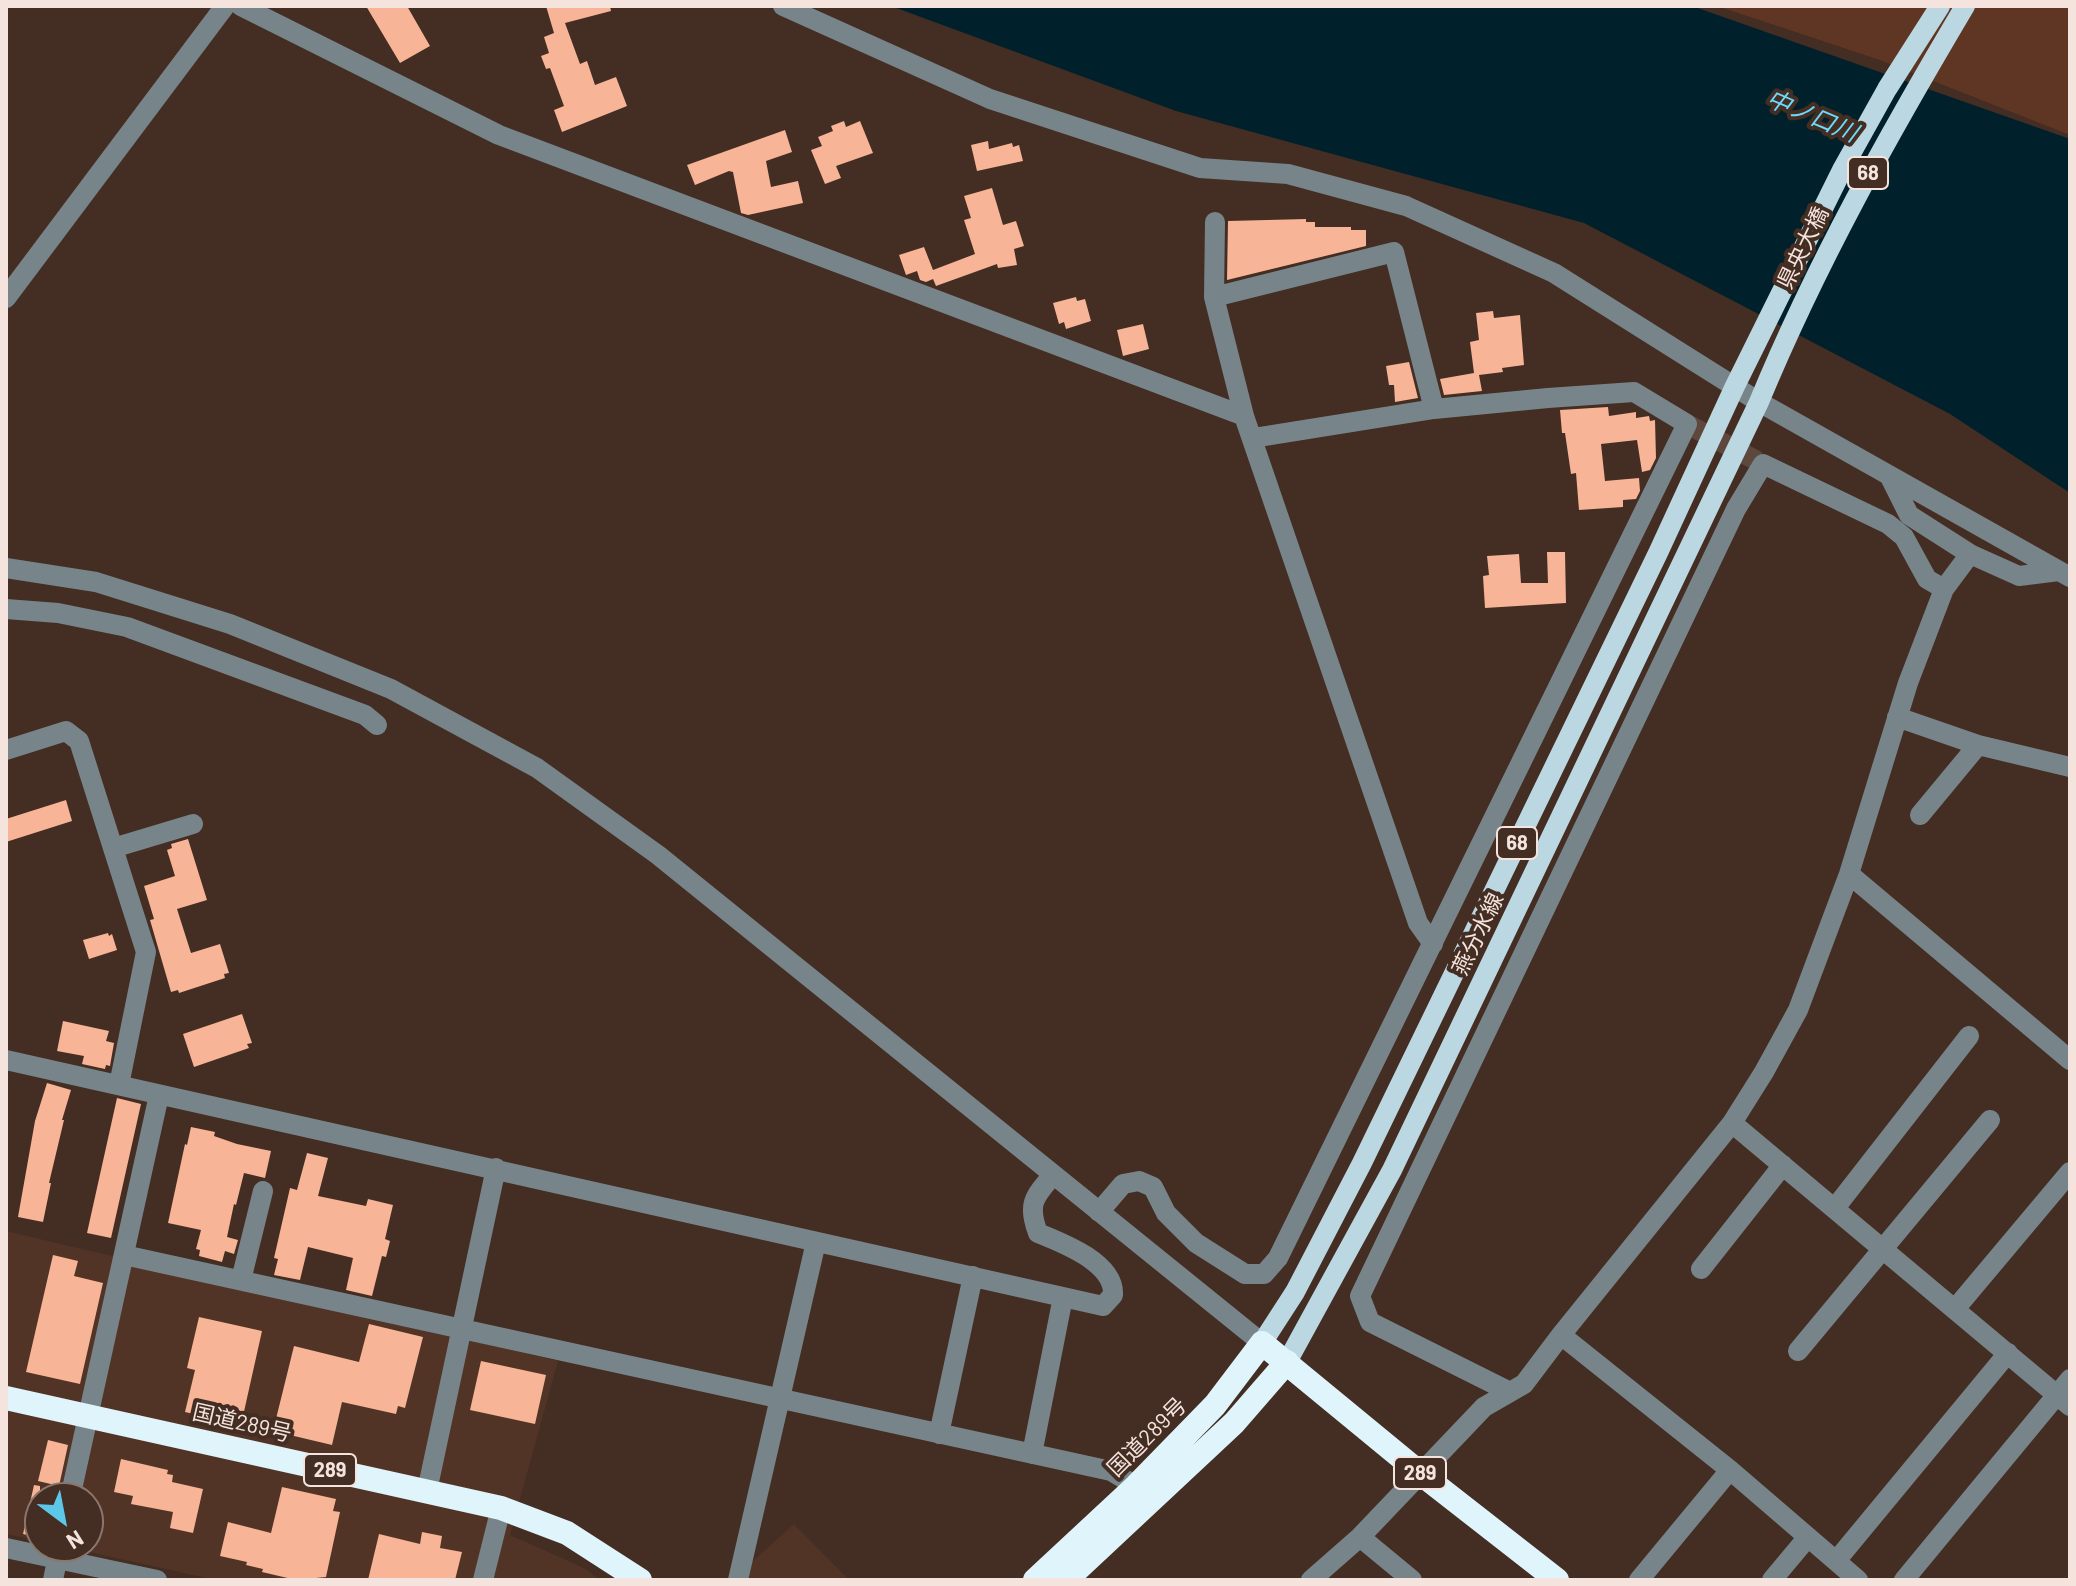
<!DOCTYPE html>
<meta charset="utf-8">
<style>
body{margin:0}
#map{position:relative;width:2076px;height:1586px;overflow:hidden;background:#442d22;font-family:Barlow,sans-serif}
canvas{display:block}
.frame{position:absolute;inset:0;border:8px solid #f4e4dd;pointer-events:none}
.north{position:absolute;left:24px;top:1482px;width:80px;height:80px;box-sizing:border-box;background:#442d22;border:2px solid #8a766d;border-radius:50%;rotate:148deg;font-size:22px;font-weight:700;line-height:32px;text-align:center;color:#f4e4dd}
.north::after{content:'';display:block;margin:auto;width:28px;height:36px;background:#5dc7e8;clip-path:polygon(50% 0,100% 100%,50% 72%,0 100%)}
</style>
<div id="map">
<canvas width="2076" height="1586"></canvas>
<div class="frame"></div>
<div class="north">N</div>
</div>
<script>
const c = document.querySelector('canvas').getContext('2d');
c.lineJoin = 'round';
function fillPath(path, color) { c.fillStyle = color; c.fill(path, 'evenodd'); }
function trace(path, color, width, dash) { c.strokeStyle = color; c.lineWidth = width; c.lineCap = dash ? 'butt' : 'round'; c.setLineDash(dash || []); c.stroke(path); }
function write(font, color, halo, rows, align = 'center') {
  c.font = font + ' Barlow,"Noto Sans JP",sans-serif'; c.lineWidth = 8; c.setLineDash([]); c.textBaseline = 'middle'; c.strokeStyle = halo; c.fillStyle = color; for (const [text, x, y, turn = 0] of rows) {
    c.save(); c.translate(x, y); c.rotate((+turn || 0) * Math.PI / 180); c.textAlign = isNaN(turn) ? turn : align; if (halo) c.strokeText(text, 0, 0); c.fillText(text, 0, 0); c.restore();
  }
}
const built = new Path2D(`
 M6,1231L558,1361L510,1535L584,1568L600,1580H216L62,1546H88V1498H40V1541L6,1534Z
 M794,1524L849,1580H732Z`);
const green = new Path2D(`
 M1717,6H2070V135L1880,60Z`);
const water = new Path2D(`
 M891,6H1692L2070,139V493L1950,414L1584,223L1176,111Z`);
const building = new Path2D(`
 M366,6H407L430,46L400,63Z
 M546,6H610L611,11L565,23L580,64L587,61L595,85L616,77L627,106L562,132L554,110L564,106L550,68L546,69L541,56L549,53L544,37L554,33Z
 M844,121L846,127L860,121L873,153L836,166L841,178L825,184L811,150L822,146L818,137L833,131L831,126Z
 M785,130L792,152L766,161L771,187L798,181L803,203L748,215L741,213L733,172L729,171L695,185L687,165Z
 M988,141L989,149L1012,143L1013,147L1019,145L1023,161L977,171L971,145Z
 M992,188L1003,225L1016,221L1024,246L1014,249L1017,265L998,268L997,264L936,286L933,279L926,282L920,280L917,271L906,275L899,255L924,247L933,270L975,254L964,220L971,218L964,196Z
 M1306,219V222H1315V227H1351V230H1366V246L1227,280L1228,221Z
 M1076,297L1077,301L1085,299L1091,321L1066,329L1064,322L1059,324L1053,303Z
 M1493,311L1494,318L1520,315L1524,365L1502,368L1503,372L1479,375L1482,391L1444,395L1440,379L1474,373L1470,342L1479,340L1476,313Z
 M1143,324L1149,349L1123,356L1117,330Z
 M1409,362L1418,398L1395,402L1394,385H1389L1386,366Z
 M1608,407L1609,416L1636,412V418L1649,416L1650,421L1655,420L1656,458L1650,470L1642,472L1637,440L1601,444L1605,481L1639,478L1640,491L1636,499L1623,500V507L1579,510L1576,473L1571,474L1565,433H1562L1560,410Z
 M1547,552H1565L1566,603L1485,608L1483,576L1489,575L1487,556L1519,554L1521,583H1548Z
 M66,800L72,821L6,842V819Z
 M188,839L207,900L177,909L191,953L220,944L229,973L224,974L225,978L179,993L178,990L171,992L150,920L154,919L144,886L175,876L167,850L172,848L171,844Z
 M108,933L109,936L112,934L117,950L89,959L83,940Z
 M242,1014L252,1043L247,1044L249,1048L194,1067L183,1034Z
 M63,1021L109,1031L106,1041L114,1043L110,1066L106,1065L105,1069L82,1064L84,1056L57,1051Z
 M47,1083L71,1090L62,1120H64L49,1183H51L43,1222L18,1217L35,1121Z
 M117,1098L141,1104L111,1238L87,1233Z
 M191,1127L215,1132L214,1136L237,1144L271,1151L265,1178L244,1173L236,1205L234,1204L227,1237L238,1240L234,1254L225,1251L222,1262L199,1256L200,1250L196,1249L201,1230L168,1223L185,1144L187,1145Z
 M307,1153L328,1158L318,1196L366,1206L368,1199L393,1205L385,1239L390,1241L386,1257L382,1256L372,1296L346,1290L353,1258L308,1247L300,1280L274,1275L278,1259L274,1258L290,1188L297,1190Z
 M53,1255L78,1261L74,1276L103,1283L80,1384L26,1372Z
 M199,1317L262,1331L241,1425L185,1412L195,1370L187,1368Z
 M369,1324L423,1337L405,1408L398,1406L396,1414L342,1402L332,1445L273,1431L294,1346L359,1362Z
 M481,1361L546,1375L535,1424L470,1410Z
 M48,1440L68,1445L59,1486L38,1481Z
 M121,1459L168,1470L167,1474L173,1475L172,1482L203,1489L193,1533L170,1528L173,1512L131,1504L133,1496L114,1492Z
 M34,1485L40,1486V1538L23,1534Z
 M282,1487L336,1499L333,1511L340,1512L326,1577L296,1580L262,1572L263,1569L246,1565L247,1562L220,1556L228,1522L271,1533Z
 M422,1532L442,1536L440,1548L462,1552L455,1580H368L379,1534L420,1544Z`);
const minorTunnel = new Path2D(`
 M1687,424L1763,464`);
const minor = new Path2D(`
 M241,6L499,135L1244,416
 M783,6L990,99L1200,168L1288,174L1406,206L1554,273L1759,402L2070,577
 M1215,222L1214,297L1244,416L1418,923L1433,944
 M1214,297L1394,252L1434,409
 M6,298L225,6
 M1889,475L1909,515L1970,554L2019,576L2059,571
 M6,568L96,582L230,624L391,689L537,768L658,855L1262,1343
 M6,609L58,613L127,627L365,715L377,725
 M1897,717L1978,745
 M6,750L66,731L79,741L146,952L119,1085
 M1920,815L1978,745L2070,767
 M113,848L193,824
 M1849,874L2070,1060
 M6,1060L1103,1306L1113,1295C1115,1263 1063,1243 1038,1233C1027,1204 1034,1197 1053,1175
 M1732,1123L2070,1406
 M1835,1208L1969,1036
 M1099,1212L1123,1184L1139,1181L1153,1187L1166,1213L1196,1243L1245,1274H1264L1278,1258L1687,424L1634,392L1548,398L1434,409L1253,438
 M124,1255L1111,1471L1136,1486
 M1701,1269L1783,1165
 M241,1280L263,1191
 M1955,1309L2070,1172
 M1561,1335L1730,1470L1858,1580
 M1798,1351L1990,1120
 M1510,1392L1370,1322L1360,1296L1736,509L1763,464L1888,524L1904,537L1927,579L1944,589
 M939,1434L973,1276
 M1032,1454L1063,1297
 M427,1491L496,1168
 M70,1498L159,1095
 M1360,1537L1412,1580
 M6,1548L157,1580
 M1836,1561L2008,1353
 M53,1580L60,1546
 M483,1580L501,1508
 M738,1580L816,1242
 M1311,1580L1360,1537L1484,1407L1524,1384L1561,1335L1732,1123L1764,1072L1798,1010L1849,874L1908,683L1944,589L1970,554
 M1639,1580L1730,1470
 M1772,1580L1808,1537
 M1904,1580L2070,1379`);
const major = new Path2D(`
 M1262,1343L1295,1292L1362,1163L1658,553L1735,386L1843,168L1887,89L1940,6
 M1287,1362L1392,1170L1759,402C1816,264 1889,134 1965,6`);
const highway = new Path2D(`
 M6,1398L501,1508L567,1533L640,1580
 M1035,1580L1136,1486L1215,1405L1262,1343L1420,1473L1557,1580
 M1066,1580L1234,1423L1287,1362`);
const shields = [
 [1868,173,40],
 [1517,843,40],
 [330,1470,52],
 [1420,1473,52]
];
const shieldNames = [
 ["68",1868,173],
 ["68",1517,843],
 ["289",330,1470],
 ["289",1420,1473]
];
const streetNames = [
 ["県央大橋",1803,248,-64],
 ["燕分水線",1478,934,-64],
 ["国道289号",242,1423,13],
 ["国道289号",1147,1437,-45]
];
const waterNames = [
 ["中ノ口川",1812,116,23]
];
fillPath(built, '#513426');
fillPath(green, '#5f3623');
fillPath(water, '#00212c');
fillPath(building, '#f7b496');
trace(minorTunnel, '#5e483e', 20, [20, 10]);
trace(minor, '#77858a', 20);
trace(major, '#bbd7e1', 20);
trace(highway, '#e0f4fc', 24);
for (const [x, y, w] of shields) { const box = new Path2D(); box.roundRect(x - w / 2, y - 16, w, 32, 6); c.fillStyle = '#442d22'; c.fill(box); trace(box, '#f4e4dd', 2); }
write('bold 20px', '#f4e4dd', null, shieldNames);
write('22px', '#f4e4dd', '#442d22', streetNames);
write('italic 24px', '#6bdbfe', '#442d22', waterNames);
</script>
